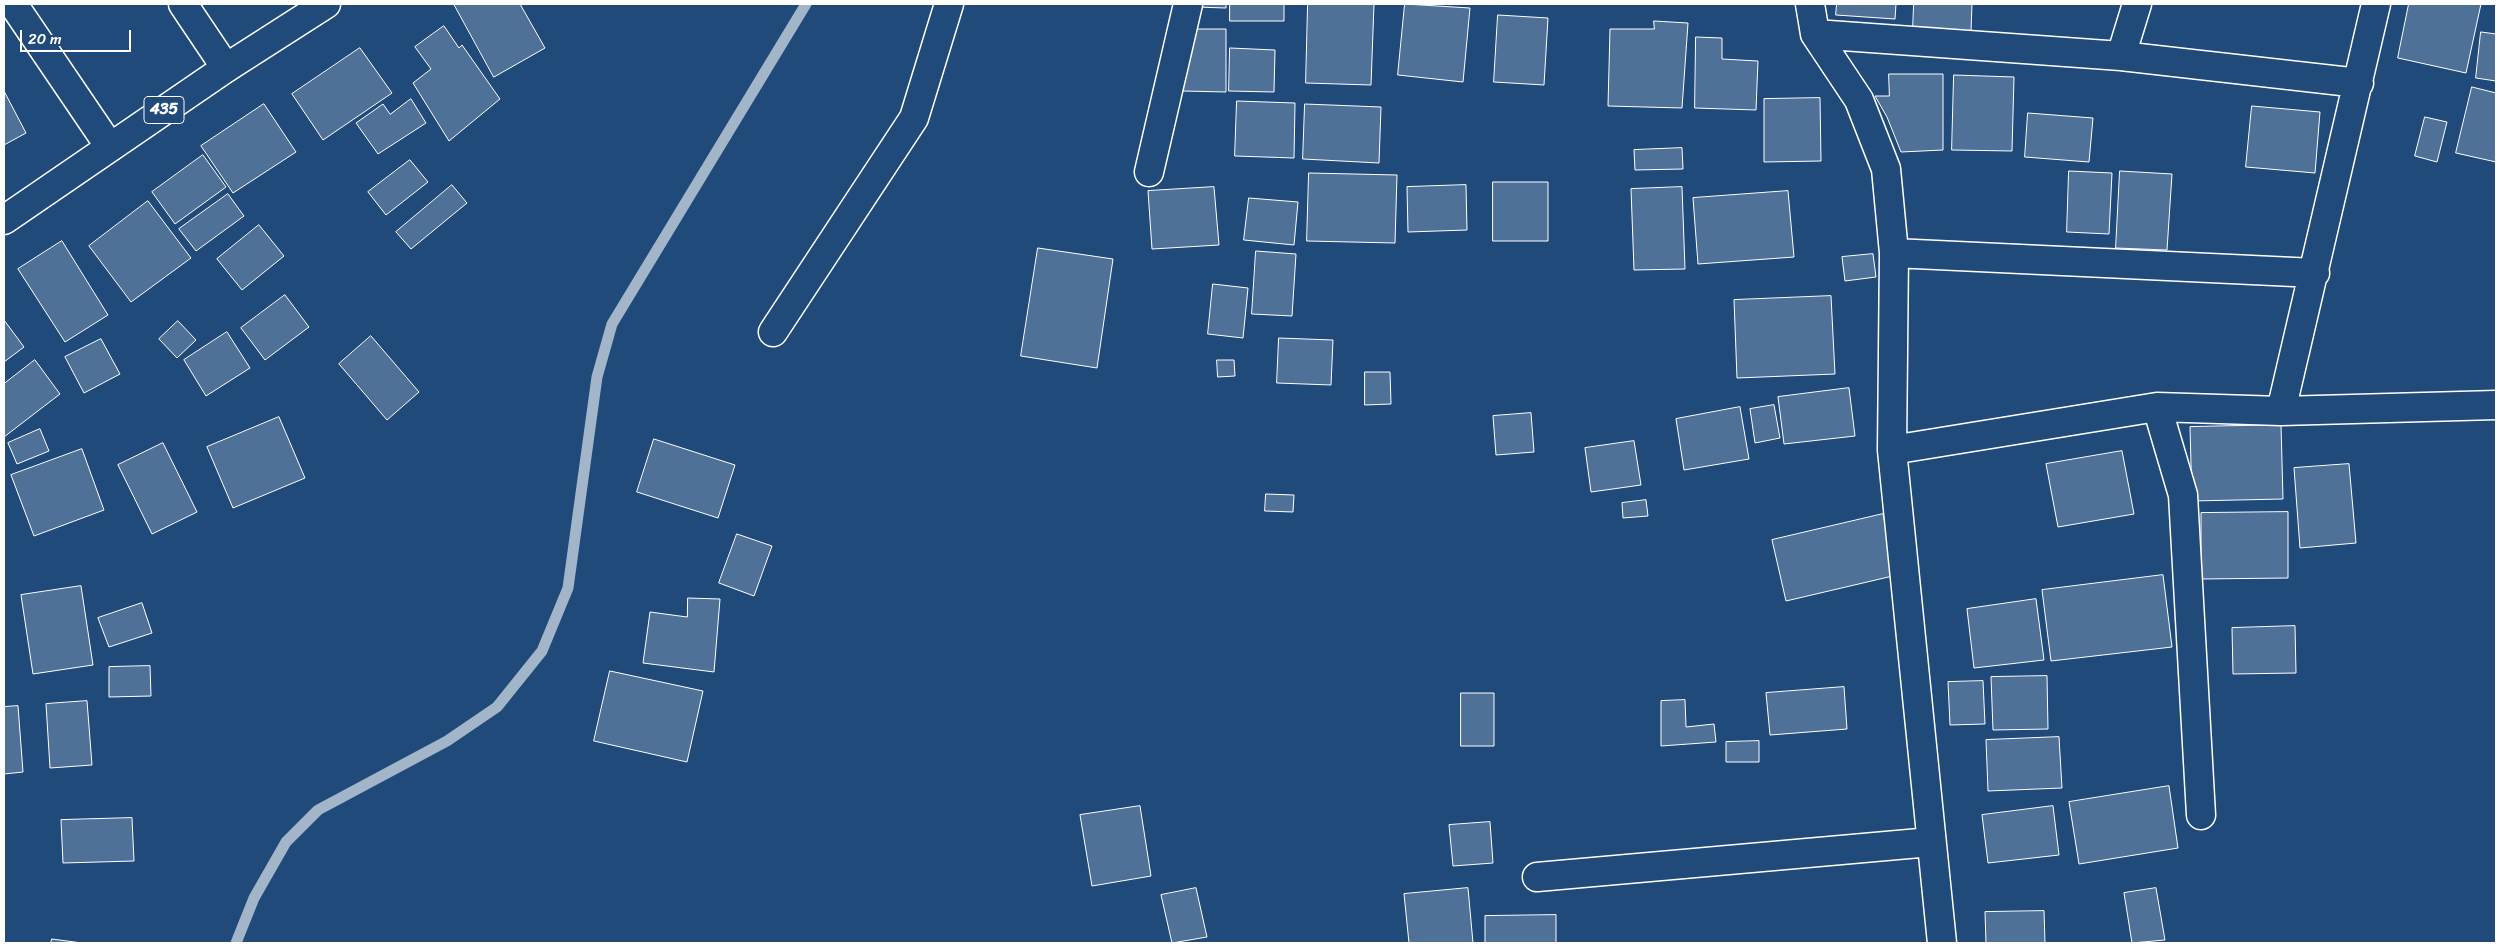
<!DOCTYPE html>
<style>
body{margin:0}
#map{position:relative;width:2500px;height:947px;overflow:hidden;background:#1f4a7a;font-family:Sriracha,sans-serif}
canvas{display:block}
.frame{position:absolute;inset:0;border:5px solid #fff;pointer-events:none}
.scale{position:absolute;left:20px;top:30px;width:111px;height:22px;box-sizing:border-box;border:2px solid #fff;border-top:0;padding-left:6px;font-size:15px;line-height:18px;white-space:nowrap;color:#fff;-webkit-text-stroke:4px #1f4a7a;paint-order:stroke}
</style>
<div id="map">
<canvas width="2500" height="947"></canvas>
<div class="frame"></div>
<div class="scale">20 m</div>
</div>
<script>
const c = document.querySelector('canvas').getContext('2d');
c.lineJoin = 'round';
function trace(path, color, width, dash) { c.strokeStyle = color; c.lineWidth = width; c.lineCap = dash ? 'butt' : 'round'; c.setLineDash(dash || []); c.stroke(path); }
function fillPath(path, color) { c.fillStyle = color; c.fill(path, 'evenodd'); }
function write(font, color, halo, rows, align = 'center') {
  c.font = font + ' Sriracha,sans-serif'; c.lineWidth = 4.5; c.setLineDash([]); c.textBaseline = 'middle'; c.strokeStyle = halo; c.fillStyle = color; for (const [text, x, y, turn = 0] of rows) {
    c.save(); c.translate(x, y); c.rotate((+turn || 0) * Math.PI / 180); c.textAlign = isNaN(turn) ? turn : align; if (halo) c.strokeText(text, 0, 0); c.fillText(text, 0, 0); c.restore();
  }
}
const stream = new Path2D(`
 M236,943L254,898L286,842L318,810L447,741L497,707L542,651L568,588L597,377L612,324L806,4`);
const building = new Path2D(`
 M454,4H520L545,48L494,77Z
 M1195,4H1226V8L1195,7Z
 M1230,4H1284V21H1230Z
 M1308,4H1374L1371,85L1306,83Z
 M1405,4L1470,8L1463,82L1398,75Z
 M1837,4H1896L1895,19L1836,15Z
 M1914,4H1972L1971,31L1913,29Z
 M2409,4H2481L2466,73L2398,58Z
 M1498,15L1548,18L1544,85L1494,82Z
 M1654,21L1688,23L1682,108L1608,106L1610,29H1654Z
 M444,26L459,48L462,45L500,99L449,141L413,83L431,69L415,47Z
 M1184,29H1226V92L1183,91Z
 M2481,32L2496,34V81L2476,78Z
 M1696,37L1722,38V59L1758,61L1756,110L1695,108Z
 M360,48L392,93L323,140L292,94Z
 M1230,48L1275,50L1274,92L1229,91Z
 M1889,74H1943V150L1901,152L1887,117L1875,96H1889Z
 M1954,75L2014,77L2012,151L1952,150Z
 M2472,87L2496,93V162L2456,153Z
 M4,91L26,133L4,145Z
 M1820,98L1821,161L1764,162V99Z
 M411,99L426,123L378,154L356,123L383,104L390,114Z
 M1237,101L1295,103L1294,158L1235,156Z
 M264,104L296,152L233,193L201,146Z
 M1305,104L1381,107L1379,163L1303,159Z
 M2252,106L2320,112L2315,173L2246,167Z
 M2028,113L2093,118L2089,162L2025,157Z
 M2425,117L2447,122L2437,162L2415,156Z
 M1682,148L1683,169L1635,170L1634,150Z
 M203,155L226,187L175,224L152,192Z
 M410,160L428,182L386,215L368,192Z
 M2069,171L2112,173L2109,234L2067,232Z
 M2120,171L2172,174L2167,250L2116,248Z
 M1309,173L1397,175L1395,243L1307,241Z
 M1493,182H1548V241H1493Z
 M452,185L467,203L411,249L396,232Z
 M1466,185L1467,230L1408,232L1407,187Z
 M1214,187L1219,245L1152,249L1148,191Z
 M1682,187L1685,269L1634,270L1631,189Z
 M1788,191L1794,257L1698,264L1693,198Z
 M228,194L244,216L196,251L179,229Z
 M1249,198L1298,202L1294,245L1244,240Z
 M148,201L191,258L131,302L89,246Z
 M259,225L284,256L242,290L217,259Z
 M62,241L108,315L65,342L18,269Z
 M1038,248L1113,259L1097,368L1021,356Z
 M1256,251L1296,254L1292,316L1252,314Z
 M1873,254L1876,277L1845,281L1842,257Z
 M1213,284L1248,288L1243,338L1208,334Z
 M285,295L309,327L265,360L241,328Z
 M1831,296L1835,374L1737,378L1734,300Z
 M4,320L24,347L4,362Z
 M178,321L196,340L177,358L159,339Z
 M227,332L250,368L206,396L184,360Z
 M371,336L419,392L387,420L339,364Z
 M1279,338L1333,340L1331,385L1277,383Z
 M101,339L120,374L84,393L65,357Z
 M35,360L60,394L4,437V384Z
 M1217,360H1234L1235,376L1218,377Z
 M1365,372H1390L1391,404L1365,405Z
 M1849,388L1855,436L1784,444L1778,397Z
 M1774,405L1780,438L1755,443L1750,409Z
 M1740,407L1749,459L1684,470L1676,419Z
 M1531,413L1534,452L1496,455L1493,416Z
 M279,417L305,478L233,508L207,447Z
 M2281,425L2283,499L2192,501L2190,427Z
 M40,429L49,451L17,464L8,443Z
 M654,439L735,465L718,518L637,492Z
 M1634,441L1641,485L1591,492L1585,448Z
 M163,443L197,512L152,534L118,465Z
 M82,449L104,510L34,536L11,475Z
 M2122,451L2134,514L2058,527L2046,464Z
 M2349,464L2356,543L2300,548L2294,468Z
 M1266,494L1294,495L1293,512L1265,511Z
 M1646,500L1648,516L1623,518L1622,503Z
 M2288,512V578L2201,579V513Z
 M1883,514L1897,575L1786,601L1772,540Z
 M737,534L772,546L754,596L719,583Z
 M2163,575L2172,647L2051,661L2042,590Z
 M81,586L93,665L33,674L21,595Z
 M688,598L720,599L714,672L643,663L650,612L687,617Z
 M2036,599L2044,660L1974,668L1967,609Z
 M142,603L152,633L109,647L98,618Z
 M2295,626L2296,673L2233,674L2232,628Z
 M150,666L151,696L109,697V667Z
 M610,671L703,691L687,762L594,741Z
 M2047,676L2048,729L1993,730L1991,677Z
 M1983,681L1985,724L1950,725L1948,682Z
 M1844,687L1847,729L1770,735L1766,693Z
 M1461,693H1494V746H1461Z
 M1685,700L1686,727L1714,724L1716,742L1661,746V701Z
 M87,701L92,765L50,768L46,704Z
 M18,706L23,772L4,774V707Z
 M2059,737L2062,788L1988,791L1986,740Z
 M1759,741V762H1726V742Z
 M2169,786L2178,848L2079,864L2069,802Z
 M1140,806L1151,876L1092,886L1080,815Z
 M2053,806L2059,855L1988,863L1982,815Z
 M132,818L134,861L63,863L61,820Z
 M1490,822L1493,863L1453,866L1449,825Z
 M1196,888L1207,937L1172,943L1161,895Z
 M1468,888L1473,943H1409L1404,894Z
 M2156,888L2165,940L2132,943L2124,893Z
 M2044,911L2045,943H1986L1985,912Z
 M1556,915V943H1485V916Z
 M52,939L82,943H51Z`);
const minor = new Path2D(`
 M13,4L110,147
 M183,4L226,68
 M1810,4L1815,34L1859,100L1886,169L1894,253L1892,450L1942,943
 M1815,34L2121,56L2359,83
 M2121,56L2137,4
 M1149,172L1188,4
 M1894,253L2315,273
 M773,332L914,118L949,4
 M2157,407L2183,495L2201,815
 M2281,411L2376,4
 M1892,450L2157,407L2281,411L2496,405
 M1537,877L1931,842`);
const primary = new Path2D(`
 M4,220L226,68L326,4`);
const shields = [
 [164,110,40]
];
const shieldNames = [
 ["435",164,110]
];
trace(stream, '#a3b5c8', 11);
fillPath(building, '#507197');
trace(building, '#fff', 1);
trace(minor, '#fff', 31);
trace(primary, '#fff', 31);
trace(minor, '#1f4a7a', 28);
trace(primary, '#1f4a7a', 28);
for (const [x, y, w] of shields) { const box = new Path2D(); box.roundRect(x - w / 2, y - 13.5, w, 27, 4); c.fillStyle = '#1f4a7a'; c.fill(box); trace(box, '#fff', 1); }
write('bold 16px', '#fff', null, shieldNames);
</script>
